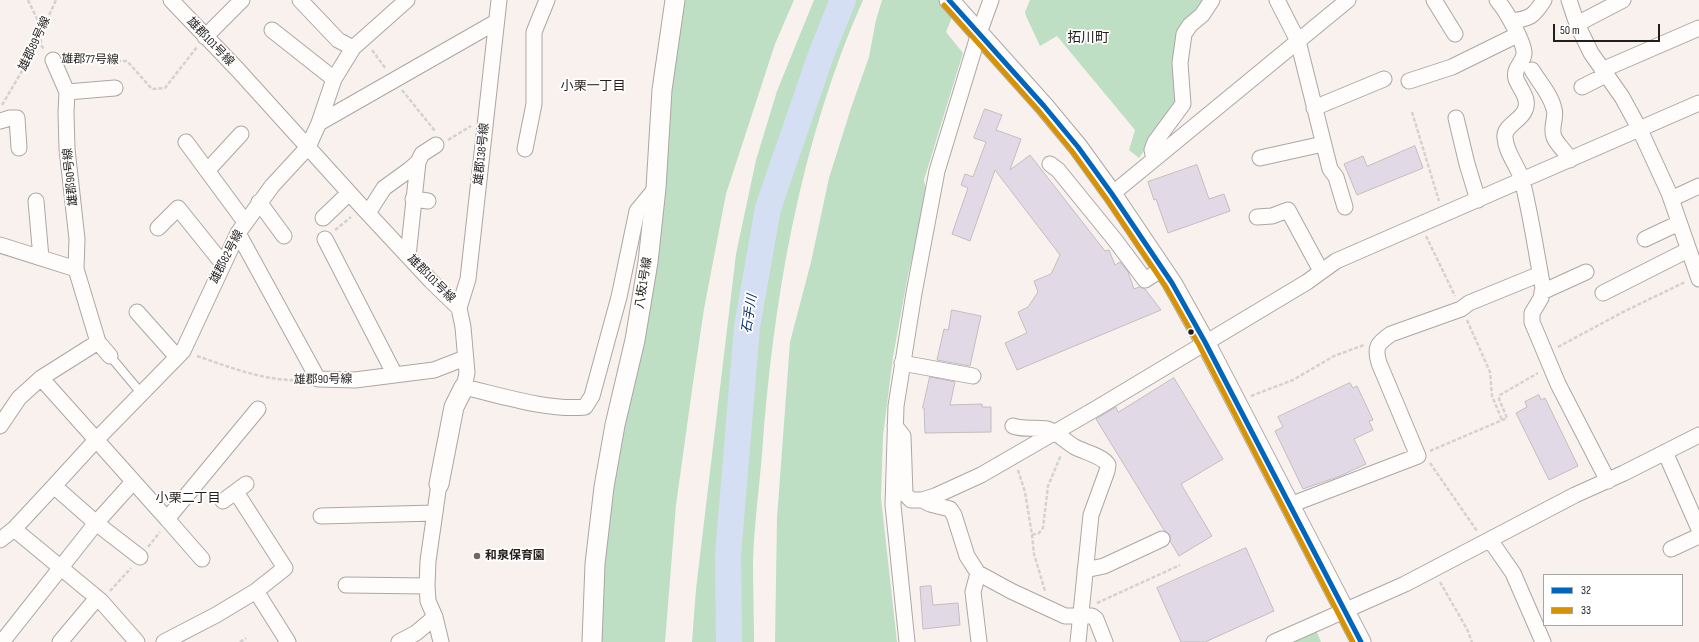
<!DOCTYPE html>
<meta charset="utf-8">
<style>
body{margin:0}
#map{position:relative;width:1699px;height:642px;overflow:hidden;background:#f9f1ee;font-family:"Sofia Sans Condensed",sans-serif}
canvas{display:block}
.legend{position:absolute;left:1543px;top:574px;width:140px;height:52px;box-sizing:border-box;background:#fff;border:1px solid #a7a5a4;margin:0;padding:5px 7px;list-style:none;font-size:12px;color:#231e1c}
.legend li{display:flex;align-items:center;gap:8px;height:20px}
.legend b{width:20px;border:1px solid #a7a5a4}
.scale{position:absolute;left:1553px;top:24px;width:107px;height:18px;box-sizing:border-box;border:2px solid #231e1c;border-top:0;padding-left:5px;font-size:12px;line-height:14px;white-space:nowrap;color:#231e1c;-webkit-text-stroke:3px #fff;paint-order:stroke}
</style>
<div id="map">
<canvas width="1699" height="642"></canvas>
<ul class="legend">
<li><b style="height:5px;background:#0065bd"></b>32</li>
<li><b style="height:5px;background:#d79204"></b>33</li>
</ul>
<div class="scale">50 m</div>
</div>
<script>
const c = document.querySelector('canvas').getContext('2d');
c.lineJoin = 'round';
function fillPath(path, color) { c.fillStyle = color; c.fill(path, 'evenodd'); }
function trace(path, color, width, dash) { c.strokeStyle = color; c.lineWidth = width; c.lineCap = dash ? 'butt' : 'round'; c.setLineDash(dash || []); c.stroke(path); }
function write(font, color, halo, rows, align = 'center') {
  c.font = font + ' "Sofia Sans Condensed","Noto Sans JP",sans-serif'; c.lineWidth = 3.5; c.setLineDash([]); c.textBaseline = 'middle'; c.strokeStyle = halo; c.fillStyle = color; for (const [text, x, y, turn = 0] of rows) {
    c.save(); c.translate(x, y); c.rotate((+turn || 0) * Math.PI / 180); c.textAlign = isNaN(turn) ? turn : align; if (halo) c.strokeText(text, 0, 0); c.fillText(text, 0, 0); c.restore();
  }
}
const green = new Path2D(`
 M680,0H794L775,44L726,194L704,309L693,383L676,505L665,642H601L602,578L611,506L666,139Z
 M814,0H863C800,142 773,300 762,454C759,490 754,527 753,563C753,589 754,616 754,642H692L696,589L736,254L756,160L777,91Z
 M882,0H959L946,32L963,53L924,180L927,194L908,275L893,357L883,436L881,498L897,642H775L777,518L790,342L811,262L829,178L851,108L869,57L876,20Z
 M1030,0H1204L1194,13L1178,103L1139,158L1129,150L1135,130L1057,36L1040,46L1026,16L1025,12Z
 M1316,630L1321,642H1289Z`);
const river = new Path2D(`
 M729,642L728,555L747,327L768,208L822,52L843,0`);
const building = new Path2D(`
 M985,109L1002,115L996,130L1021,139L1010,170L1030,155L1105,251L1109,250L1115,265L1120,262L1128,272L1134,289L1139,287L1145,289L1161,310L1017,370L1005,343L1027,333L1018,312L1028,307L1038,292L1034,281L1051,274L1060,255L995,170L970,241L952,234L968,188L961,185L965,174L973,177L986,142L974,138Z
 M1415,146L1423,168L1357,195L1344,164L1363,156L1367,166Z
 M1197,165L1209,199L1224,194L1230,211L1168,233L1156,199L1154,200L1148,182Z
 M952,310L981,316L970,366L937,360L944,329L948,330Z
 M930,377L955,382L950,405L982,404V407H991V432L925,433L924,408H923Z
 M1174,378L1223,459L1181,484L1212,536L1179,556L1170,541V535L1164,530L1096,419L1116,407L1118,412Z
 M1350,383L1353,388L1357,386L1373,420L1369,421L1373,430L1354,439L1366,464L1340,476L1303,489L1275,431L1283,427L1278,417Z
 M1539,395L1541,400L1545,398L1578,466L1549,480L1516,413L1527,407L1525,402Z
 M1246,548L1274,611L1205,642H1181L1157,588Z
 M931,586L933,605L958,603L960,625L923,629L920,587Z`);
const path = new Path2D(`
 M28,0L40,25L41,45L44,49
 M372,50L386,69
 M69,60L127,61L152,89L165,88L197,47
 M402,90L435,131
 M2,105L35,49L41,33L56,0
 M1412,112L1439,201
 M448,140L471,126
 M335,230L351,217
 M1426,236L1455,296
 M1467,320L1490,372L1492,396L1502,420
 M1558,347L1623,312L1685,282
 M197,356C232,368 267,382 304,380
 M1251,396L1293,380L1334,356L1364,345
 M1430,451L1507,418L1499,399L1500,395L1538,373
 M1430,463L1477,531
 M1018,470L1025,492L1032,535L1034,554L1045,591
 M1032,535L1039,533L1043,528L1048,486L1061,455
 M148,547L160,532
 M1440,582L1467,629L1472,642
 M110,591L131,568
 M1097,603L1180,565
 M240,642L246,638`);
const service = new Path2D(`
 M110,356L141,393`);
const minor = new Path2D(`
 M171,0L238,70L363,208L431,281L459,308L463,327L467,373L464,387C499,395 549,411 585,407L592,396L619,297L637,211L656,188
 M300,0L338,40L353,48
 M1277,0L1298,41L1330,169L1336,177L1345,207
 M1434,0L1455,34
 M1497,0C1505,9 1525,43 1524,54C1523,63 1513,68 1516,79C1520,89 1530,99 1525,110C1521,121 1503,126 1505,138C1506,153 1518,166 1522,180C1531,215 1536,252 1543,288L1541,298L1532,313V322L1558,384L1608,481
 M1569,0L1577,24
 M1623,0L1577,24L1591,53L1622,97L1640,130L1669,193L1699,279
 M1511,21C1530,19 1534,16 1544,0
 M272,30L334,79
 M205,37L242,0
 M53,60L67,92L66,113L67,149L77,239L76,269L98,342L110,356
 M1532,70C1539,82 1551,95 1554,109C1557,118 1550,127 1554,137C1557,145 1565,150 1570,160
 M1602,70L1699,28
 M1409,81L1452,67L1517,35
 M1582,87L1606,75
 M67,92L115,88
 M1314,108L1384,79
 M1456,118L1467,164L1478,200
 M0,121L10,118H17L19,148
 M319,123L334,79L353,48L407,0
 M186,142L245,222
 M525,149L534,104V32L547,0
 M1260,158L1323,144
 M1154,159L1152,150L1155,142L1183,104L1180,63L1184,34L1190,25L1202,15L1212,0
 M1050,164L1058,170L1115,240L1145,280L1162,269
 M207,171L241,134
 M1112,194L1348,0
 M413,199L428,201
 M1671,199L1699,186
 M36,201L41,258
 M259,202L284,236
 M368,213L384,188L409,170L418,162L422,154L436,145
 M1257,217L1272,216L1288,210L1321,271
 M323,218L349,193
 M158,228L178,208L223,264
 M238,233L318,379L355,380L434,370L465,358
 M325,239L395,375
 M1645,239L1679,223
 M0,245L76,269
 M408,256L418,162
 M1542,292L1586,272
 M1603,293L1688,250
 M459,308L468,279L499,0
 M137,312L177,357
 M902,363L973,376
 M41,378L167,519L258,409
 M0,426L19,398L41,378L98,342
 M895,426L903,436L905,494L911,500H922L935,496L981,475L1097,408L1307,282L1336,261L1699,103
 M1013,426C1023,430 1035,427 1047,429C1056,431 1066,442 1075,447C1084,452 1103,456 1108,465L1107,471L1091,515L1078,642
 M1665,452L1699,529
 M439,484L428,561L427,586L428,601L435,617L441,642
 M54,486L96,523L140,557
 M236,492L285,568L256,591L288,642
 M922,500L930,504L950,509L954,515L967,556L978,573L1011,591L1065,616H1092L1096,619L1105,642
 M223,501L246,484
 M1290,505L1418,456L1379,363C1374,347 1378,343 1391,334L1461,309L1469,303L1540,274
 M321,516L435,513
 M167,519L202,559
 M14,529L101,601L137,642
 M0,540L14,529L54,486L97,439L183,351L238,233L272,186L308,147L319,123L496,22
 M1490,540L1513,573L1543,642
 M1671,549L1699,536
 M1085,570L1104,566L1162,539
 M978,573L973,592L979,642
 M346,585L427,586
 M2,642L96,523L133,482
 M60,642L97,598
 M164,642L216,615L256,591
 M399,642L416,633L435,617
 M907,642L893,505L896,406L914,293L937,171L979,33L991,0
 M1274,642L1405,584L1575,495L1624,473L1699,435`);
const tertiary = new Path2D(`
 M949,0L1044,106L1078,147L1112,194L1172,283L1205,342L1361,642
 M439,484L454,407L464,387
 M592,642L595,564L604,487L615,425L635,340L648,262L656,188L662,90L675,0`);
const bus1 = new Path2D(`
 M949,0L1044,106L1078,147L1112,194L1172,283L1205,342L1361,642`);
const bus2 = new Path2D(`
 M944,5L1039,111L1072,151L1106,198L1166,287L1199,345L1353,642`);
const markers = [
 [1191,332,3.5,"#231e1c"],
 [477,556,4,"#6e6866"]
];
const streetNames = [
 ["雄郡101号線",210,42,46],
 ["雄郡89号線",35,44,-65],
 ["雄郡77号線",90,60,1],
 ["雄郡138号線",482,154,-84],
 ["雄郡90号線",71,177,-96],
 ["雄郡82号線",227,257,-63],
 ["雄郡101号線",431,279,45],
 ["八坂1号線",644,283,-81],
 ["雄郡90号線",323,380,-1]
];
const poiNames = [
 ["和泉保育園",485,556]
];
const neighbourhoodNames = [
 ["小栗一丁目",593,87],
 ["小栗二丁目",188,499]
];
const waterNames = [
 ["石手川",750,314,-81]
];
const quarterNames = [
 ["拓川町",1088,38]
];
fillPath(green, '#bedfc4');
trace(river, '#d4dff4', 26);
fillPath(building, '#e1dae6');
trace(building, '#c1bebe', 1);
trace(service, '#aca6a4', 10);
trace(minor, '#aca6a4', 17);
trace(tertiary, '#aca6a4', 21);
trace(path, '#d4d2d1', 2.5, [4, 2]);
trace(service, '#fefdfc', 8);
trace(minor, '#fefdfc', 15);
trace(tertiary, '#fefdfc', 19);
trace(bus1, '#0065bd', 5);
trace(bus2, '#d79204', 5);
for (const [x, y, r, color] of markers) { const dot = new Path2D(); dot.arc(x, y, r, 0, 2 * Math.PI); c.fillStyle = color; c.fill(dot); trace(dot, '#fff', 1.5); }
write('12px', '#231e1c', '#fff', streetNames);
write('bold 12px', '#231e1c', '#fff', poiNames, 'left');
write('13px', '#231e1c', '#fff', neighbourhoodNames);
write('italic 13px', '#072e6d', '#fff', waterNames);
write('14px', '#231e1c', '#fff', quarterNames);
</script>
